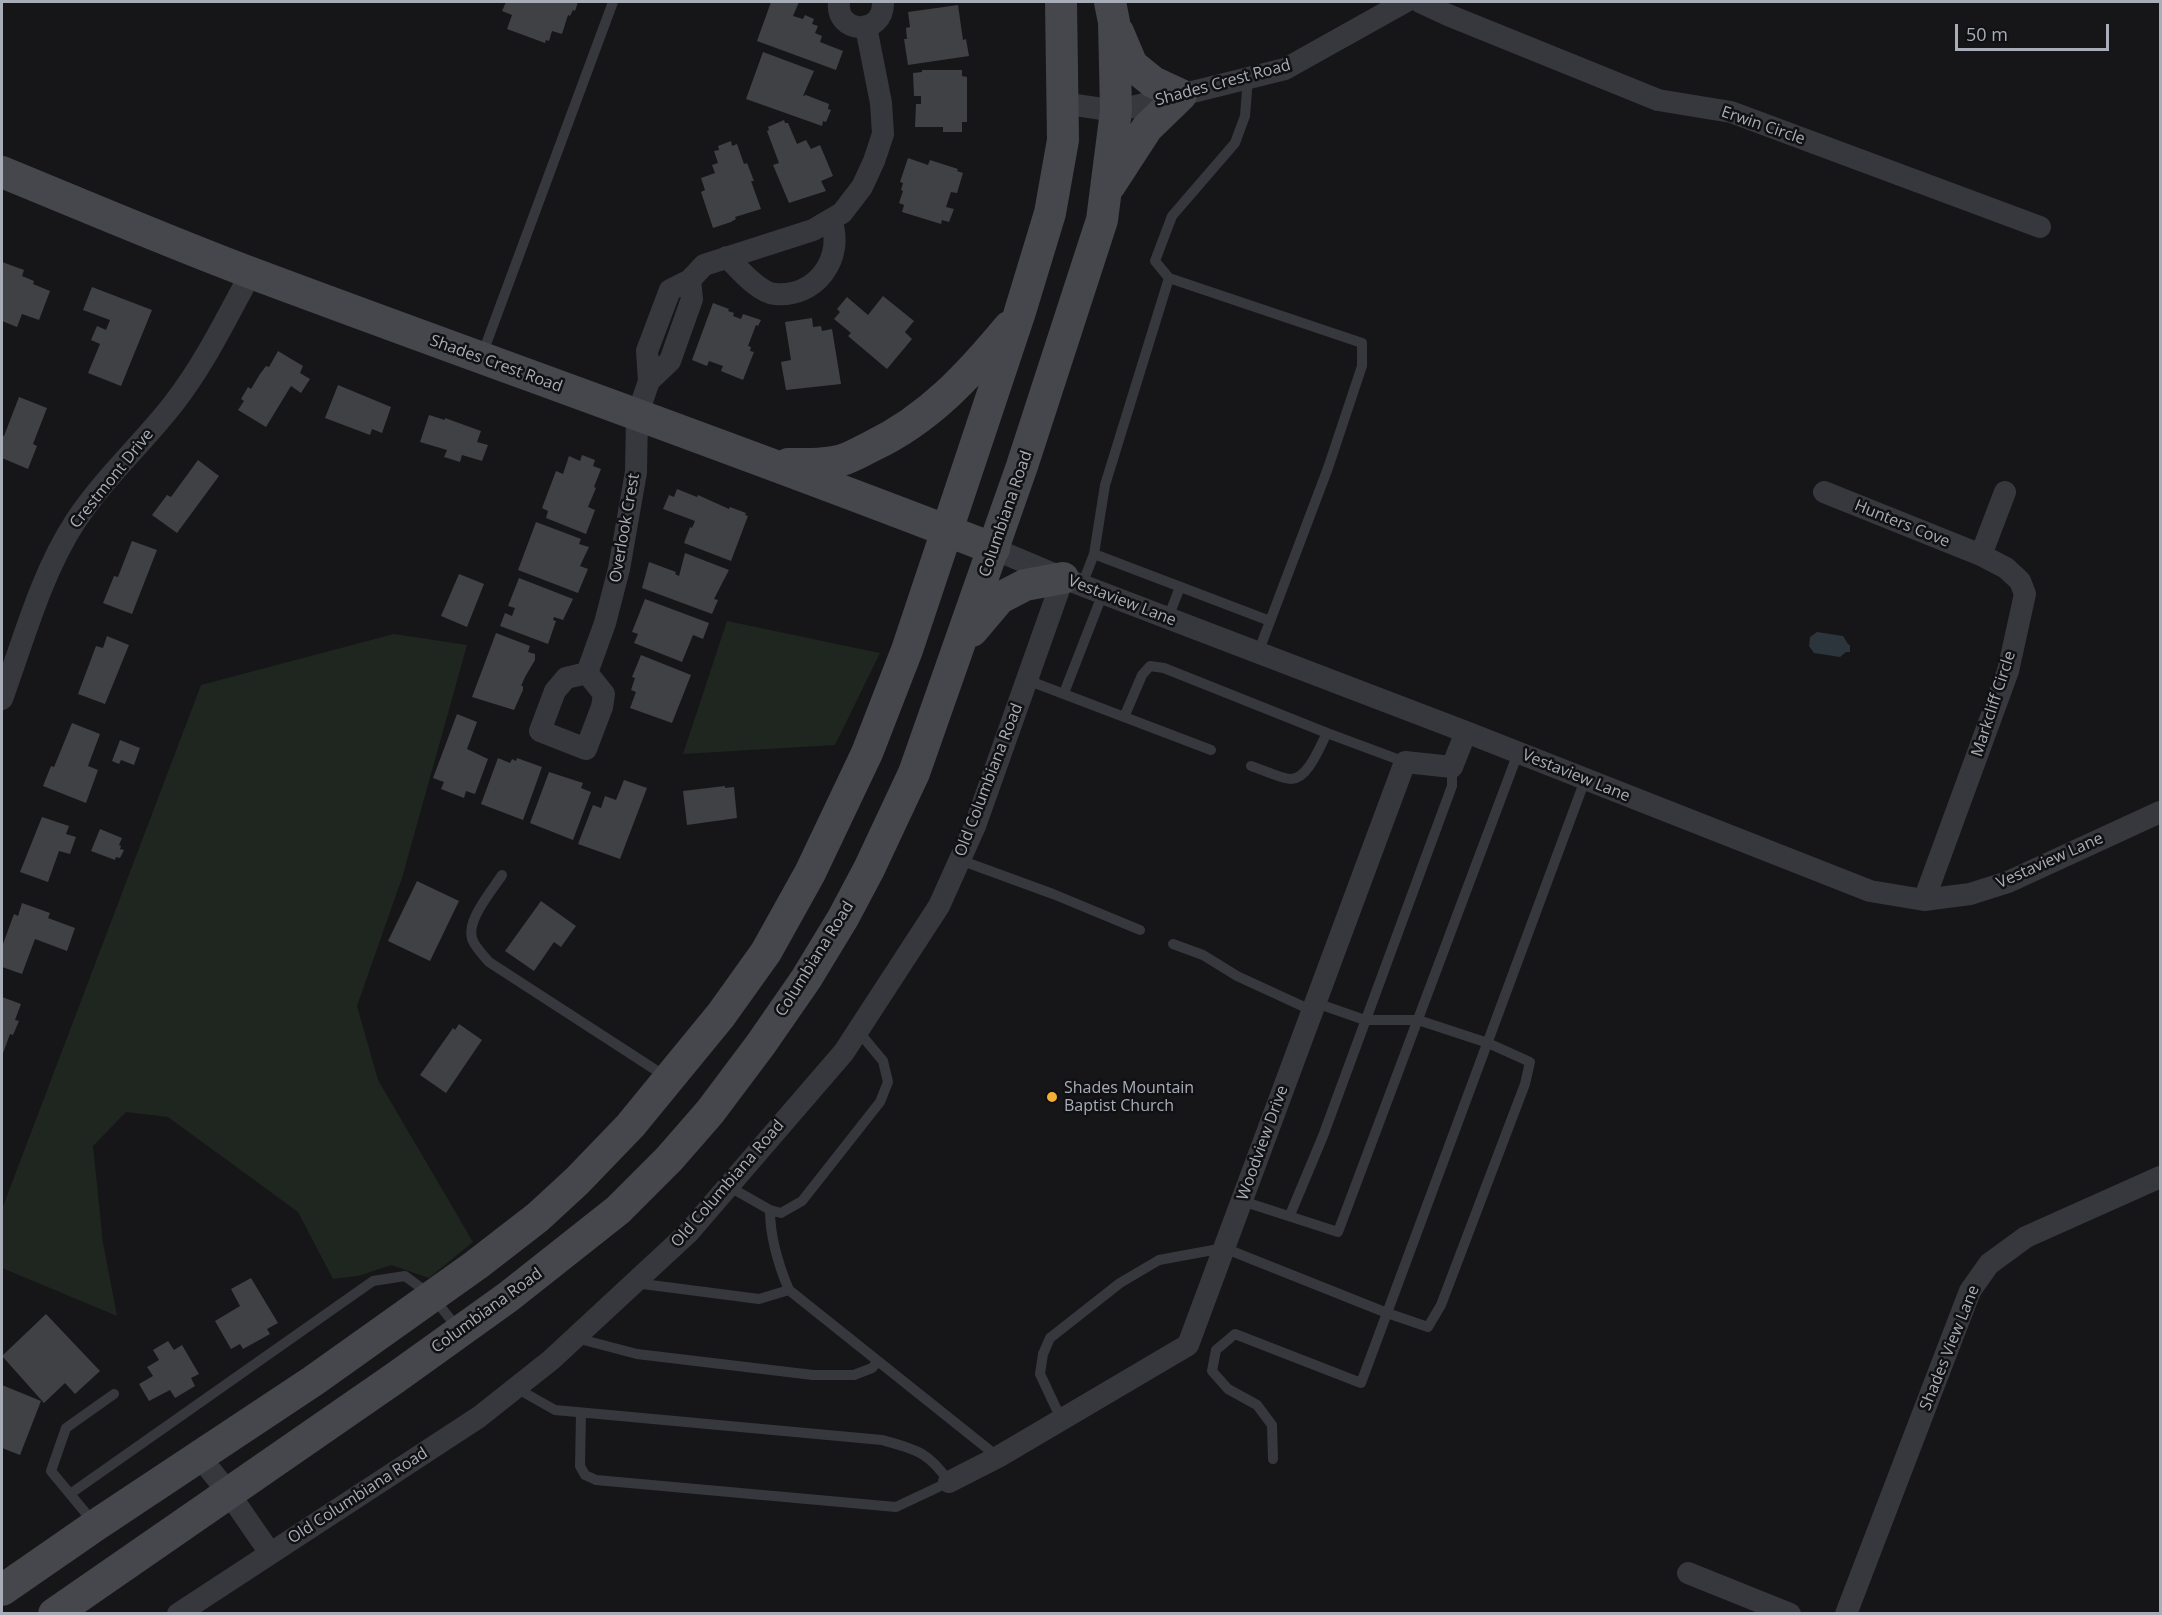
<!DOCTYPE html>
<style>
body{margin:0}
#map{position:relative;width:2162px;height:1615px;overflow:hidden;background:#161618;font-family:"Open Sans",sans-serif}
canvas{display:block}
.frame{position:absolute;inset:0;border:3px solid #a8adb8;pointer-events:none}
.scale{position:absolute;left:1955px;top:24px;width:154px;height:27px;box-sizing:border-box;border:3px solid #a8adb8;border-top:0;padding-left:8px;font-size:18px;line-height:21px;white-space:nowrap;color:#a8adb8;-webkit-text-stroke:4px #111113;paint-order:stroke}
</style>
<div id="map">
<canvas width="2162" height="1615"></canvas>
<div class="frame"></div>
<div class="scale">50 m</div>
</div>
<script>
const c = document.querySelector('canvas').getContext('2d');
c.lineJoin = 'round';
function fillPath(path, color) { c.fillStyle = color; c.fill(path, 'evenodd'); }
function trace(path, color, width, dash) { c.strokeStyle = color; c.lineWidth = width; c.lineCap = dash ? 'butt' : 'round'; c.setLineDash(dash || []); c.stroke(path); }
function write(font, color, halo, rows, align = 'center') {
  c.font = font + ' "Open Sans",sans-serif'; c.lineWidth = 5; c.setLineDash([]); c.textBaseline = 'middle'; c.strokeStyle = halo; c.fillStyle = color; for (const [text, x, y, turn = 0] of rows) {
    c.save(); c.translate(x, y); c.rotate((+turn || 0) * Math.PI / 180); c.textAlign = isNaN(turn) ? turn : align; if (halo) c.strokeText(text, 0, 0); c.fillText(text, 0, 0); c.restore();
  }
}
const green = new Path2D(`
 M727,621L880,653L835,745L683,754Z
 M394,634L467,645L402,878L357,1006L378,1080L473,1242L429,1278L391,1265L358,1276L333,1279L298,1212L168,1117L126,1112L93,1146L103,1243L117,1316L2,1268V1209L201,685Z`);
const water = new Path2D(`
 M1817,632L1843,636L1848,644L1850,645V652H1846L1840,657L1814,653L1809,646L1810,637Z`);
const building = new Path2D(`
 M506,2H578L575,11L573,10L570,16L568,15L562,34L552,31L549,41L546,40L545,43L507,29L512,15L502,11Z
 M771,2H799L793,16L803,19L805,15L814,19L812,24L818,26L815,33L822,36L820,42L843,51L836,70L757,41Z
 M958,5L963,40L966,39L969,56L908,65L904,39H907L906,28L910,27L908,12Z
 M763,52L814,71L803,96L806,95L829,104L828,109L831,110L826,122L823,121L822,126L746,99Z
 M922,70H962V76L967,77V122H962V132H943V127H915L916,104H921V96H914L913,73L922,72Z
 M784,120L785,123H788L797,144L806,140L811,149L820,145L833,176L821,181L826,191L789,203L773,165L779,163L767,131L769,130L768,127Z
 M731,141L732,146L737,144L744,164L747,163L754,181H751L761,209L735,217L736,219L731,222L713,228L701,192L705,190L701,178L715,173L712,165L718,163L714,151L719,150L718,146Z
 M908,158L928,165L930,160L958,169L957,171L963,173L957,193L951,192L946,207L954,209L949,222L942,220L941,224L902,212L904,205L899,203L903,191L901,190L903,183L900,182Z
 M2,262L24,270L22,276L34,281L33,284L50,291L39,320L22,314L17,327L2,321Z
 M92,287L152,310L121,386L88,373L100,344L91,340L97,326L106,330L110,320L83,310Z
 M883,296L914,321L905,332L912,339L887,369L848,336L851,333L834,319L840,312L837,309L847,297L868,315Z
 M713,303L729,309L728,311L734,313L733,316L741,319L743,314L761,320L758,326L756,325L748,346L751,347L750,351L754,352L743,380L721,371L723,366L709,361L707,366L692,360Z
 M812,318L813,327L821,326L822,331L832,329L841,384L786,390L781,362L791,360L785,322Z
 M278,351L303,366L300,373L310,379L301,393L291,386L266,427L238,410L244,401L241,399L248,387L251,389L260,374L266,366L269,367Z
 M338,385L391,407L382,433L372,429L370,435L325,418Z
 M19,397L47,408L33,444L37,446L28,469L2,458V435L4,436Z
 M429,415L445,420V418L481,431L477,442L488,445L482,461L462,455L460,462L444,457L447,450L420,442Z
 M582,455L595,460L593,466L601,469L594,487L596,488L588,507L595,510L586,534L546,518L548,511L542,508L556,471L563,474L569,456L580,461Z
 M198,460L219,476L177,533L152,515L167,495L171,497Z
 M677,489L697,497L698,495L729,509L730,507L746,513L745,515L748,516L731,561L684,543L690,527L692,528L695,521L663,509L669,495L674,497Z
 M536,522L581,539L579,544L589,547L580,566L588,569L578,593L518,570Z
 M132,541L157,550L132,614L103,603L114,576L118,577Z
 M685,553L729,570L714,599L718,600L712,614L642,588L649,562L676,572L675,574L679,576Z
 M459,574L484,584L467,627L441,616Z
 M519,578L573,599L563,620L554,617L553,620L556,621L548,644L500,626L505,613L512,616L515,608L508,606Z
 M645,599L709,623L703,639L693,635L682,662L634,643L638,634L632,632Z
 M496,633L530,646L528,652L535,654V660L525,677L521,686H523V690L514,710L472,697Z
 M107,636L129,645L105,704L78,694L96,646L103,648Z
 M641,655L691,675L672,723L630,708L636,692L631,690L635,678L632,677Z
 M457,714L477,722L467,749L488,759L475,794L466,791L464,798L441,789L444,782L433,778Z
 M72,723L100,734L88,766L98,770L86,803L43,786L51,766L54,767Z
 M120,740L140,748L134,765L121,760L119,764L112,761Z
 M498,758L510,763L512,759L516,761L517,758L542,767L523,820L481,804Z
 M549,772L583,783L581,788L591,792L573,840L530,823Z
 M624,780L647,788L620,859L578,844L593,805L601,808L605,796L616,800Z
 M725,786V788L734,787L737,818L687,825L683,791Z
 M42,817L69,826L66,834L76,837L70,854L59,851L48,882L20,872Z
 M100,829L122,838L119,845L121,846L120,849L124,850L120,858L116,857L115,860L91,851Z
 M417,881L459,901L430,961L388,941Z
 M541,901L576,926L561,947L554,942L534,971L505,951Z
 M22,903L50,913L48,918L75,928L67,951L35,939L22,974L2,967V944H3L14,914L18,916Z
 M2,997L21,1004L15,1020L19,1021L13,1035L10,1034L2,1056Z
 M459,1024L482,1040L446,1093L420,1075L453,1028L455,1030Z
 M251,1278L278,1323L267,1329L270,1334L243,1349L240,1344L231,1349L215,1321L240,1306L231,1289Z
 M46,1314L100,1371L75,1394L65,1383L44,1403L2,1356Z
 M168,1341L174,1350L182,1345L199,1374L191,1378L195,1386L175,1398L170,1390L149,1401L139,1384L153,1376L147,1367L159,1360L153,1350Z
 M2,1385L41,1401L20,1455L2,1448Z`);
const lane = new Path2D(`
 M1248,78L1245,116L1235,143L1172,216L1155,261L1169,278L1362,343V366L1328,468L1258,653
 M1169,278L1105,485L1094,554L1270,621
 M482,355L613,2
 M1082,585L1094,554
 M1168,618L1180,587
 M1027,680L1211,750
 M1064,693L1103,593
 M1125,715L1142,675L1150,666L1164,668L1327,733
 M1251,766C1261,769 1281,779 1291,779C1308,779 1320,746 1327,733L1405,762
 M960,860L1053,894L1140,930
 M502,875C492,891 462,924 474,943C478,950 484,956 489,962L668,1078
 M1173,944L1203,955L1237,976L1313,1011
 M728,1186L770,1210L781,1213L802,1201L880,1102L888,1082L883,1061L858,1031
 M1242,1201L1338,1232L1518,753
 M1290,1215L1323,1136L1452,786V767
 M635,1283L759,1299L789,1290C778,1264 770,1238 770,1210
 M789,1290L998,1457
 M576,1338L637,1354L813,1375H854L872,1368L878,1361
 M516,1388L555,1410L882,1440C915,1449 929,1452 949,1482L896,1507L596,1480L585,1475L580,1466L581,1413
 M1063,1419L1056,1408L1040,1374L1043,1354L1050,1338L1120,1283L1159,1260L1224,1248L1387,1313L1428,1327L1441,1305L1525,1084L1530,1062L1488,1043L1418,1020H1365L1316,1003
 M1273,1459L1272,1425L1257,1405L1228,1389L1212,1371L1216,1350L1235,1334L1361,1383L1585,780
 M70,1494L373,1281L405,1276L432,1296L459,1330
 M94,1523L51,1471L66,1428L114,1394`);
const street = new Path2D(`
 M839,2C835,34 884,37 883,2
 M1420,2L1448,15L1658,100L1731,112L2040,227
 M1062,103L1116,111L1285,69L1405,2
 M727,257C738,268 759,293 775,294C816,298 845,258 831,220
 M649,381L670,361L692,299L690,280
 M1824,492L1981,555L2006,568L2020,581L2025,594L2008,671L1924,900
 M994,549L1063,578L1466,732L1870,891L1924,900L1970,894L2008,882L2160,812
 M1981,555L2005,492
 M587,673L605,623L619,569L636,472L637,416L649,381L647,351L670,290L690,280L704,265L813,230L842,213L862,187L874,161L883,134L881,103L866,27
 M587,673L604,694L602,707L586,749L540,731L555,691L566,678Z
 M2,699C23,642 41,574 75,522C103,479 143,443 174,403C205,363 227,317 251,273
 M199,1456L228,1492L270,1553
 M949,1482L998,1457L1188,1345L1405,762L1452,767L1466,732
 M1688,1573L1790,1614
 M178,1614L479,1417L551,1360L688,1233L844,1052L939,906L975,826L1063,578
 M1846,1614L1970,1291L1989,1264L2026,1237L2160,1177`);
const secondary = new Path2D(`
 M2,172C85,206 169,242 254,274C500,366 749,453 994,549
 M1110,185L1147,128L1181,95L1153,82L1132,65L1118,32
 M788,464C806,464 825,465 842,460C852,457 862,451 872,446C929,419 969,375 1009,327
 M972,631L1000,598L1025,585L1063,578
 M2,1590L96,1525L313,1381L476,1265L538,1217L577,1181L630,1126L721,1015L766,952L810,873L867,753L907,650L1019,315L1050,213L1063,140L1061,2
 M54,1614L395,1378L508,1297L618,1210L669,1159L710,1112L761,1044L806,979L843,918L869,869L914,773L1022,466L1102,220L1116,111L1114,22L1110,2`);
const markers = [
 [1052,1097,6,"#f2b134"]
];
const streetNames = [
 ["Shades Crest Road",1223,83,-15],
 ["Erwin Circle",1763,126,19],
 ["Shades Crest Road",496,364,20],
 ["Crestmont Drive",112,479,-51],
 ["Columbiana Road",1006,514,-71],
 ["Hunters Cove",1902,524,22],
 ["Overlook Crest",625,528,-80],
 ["Vestaview Lane",1122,601,21],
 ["Markcliff Circle",1994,704,-72],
 ["Vestaview Lane",1576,776,22],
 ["Old Columbiana Road",989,780,-69],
 ["Vestaview Lane",2050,861,-24],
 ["Columbiana Road",815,959,-58],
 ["Woodview Drive",1263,1143,-70],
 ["Old Columbiana Road",728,1184,-49],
 ["Columbiana Road",487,1311,-36],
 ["Shades View Lane",1950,1348,-68],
 ["Old Columbiana Road",358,1496,-33]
];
const poiNames = [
 ["Shades Mountain",1064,1088],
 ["Baptist Church",1064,1106]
];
fillPath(green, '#1e261f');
fillPath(water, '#2c353c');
fillPath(building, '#404145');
trace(lane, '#37383d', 10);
trace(street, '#37383d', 22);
trace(secondary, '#45474d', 32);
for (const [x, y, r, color] of markers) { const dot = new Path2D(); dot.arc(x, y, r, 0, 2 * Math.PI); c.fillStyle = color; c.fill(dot); trace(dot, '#111113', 2); }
write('16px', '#a8adb8', '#111113', streetNames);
write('16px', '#a8adb8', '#111113', poiNames, 'left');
</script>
